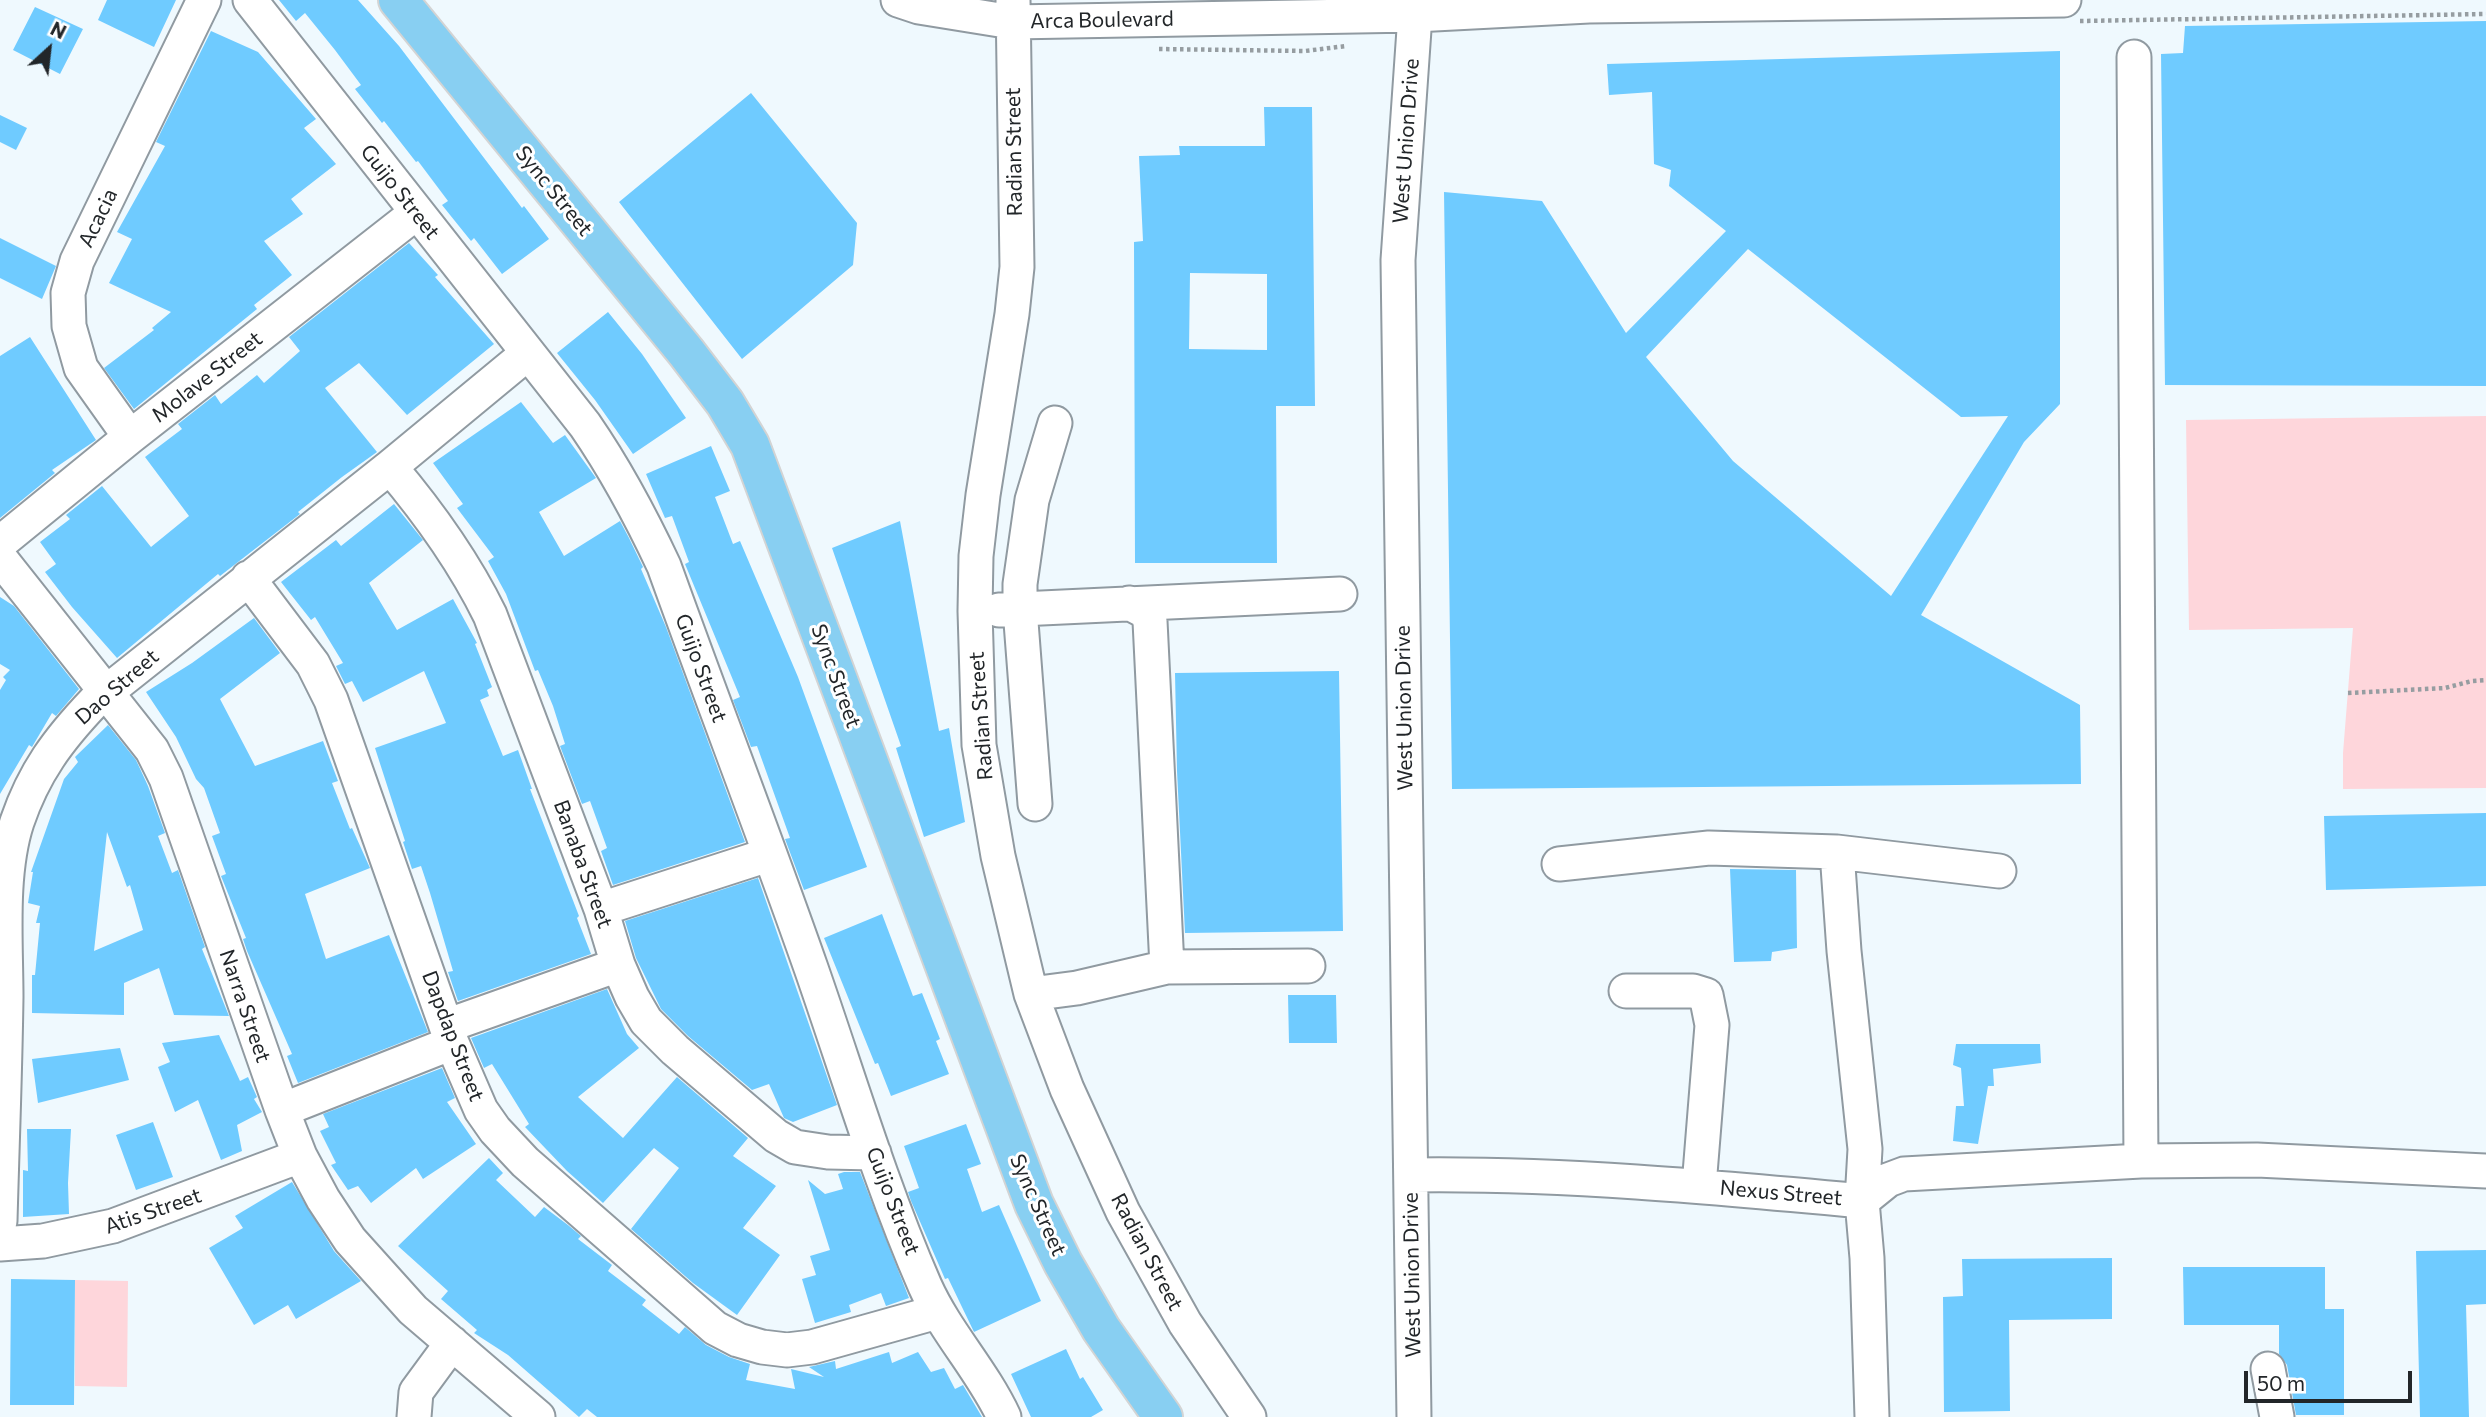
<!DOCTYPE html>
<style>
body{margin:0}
#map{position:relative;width:2486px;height:1417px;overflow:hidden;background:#eff9fe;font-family:Commissioner,sans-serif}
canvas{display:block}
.north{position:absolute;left:14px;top:14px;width:70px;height:70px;-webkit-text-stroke:5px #fff;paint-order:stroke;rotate:27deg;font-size:19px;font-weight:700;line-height:28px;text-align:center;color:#222629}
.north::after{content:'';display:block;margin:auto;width:24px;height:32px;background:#222629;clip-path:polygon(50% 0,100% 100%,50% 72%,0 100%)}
.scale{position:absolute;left:2244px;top:1371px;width:168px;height:32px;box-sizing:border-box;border:4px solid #222629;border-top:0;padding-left:9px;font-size:21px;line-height:24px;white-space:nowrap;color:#222629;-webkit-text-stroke:5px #fff;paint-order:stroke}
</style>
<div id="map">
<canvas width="2486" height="1417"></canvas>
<div class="north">N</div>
<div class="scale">50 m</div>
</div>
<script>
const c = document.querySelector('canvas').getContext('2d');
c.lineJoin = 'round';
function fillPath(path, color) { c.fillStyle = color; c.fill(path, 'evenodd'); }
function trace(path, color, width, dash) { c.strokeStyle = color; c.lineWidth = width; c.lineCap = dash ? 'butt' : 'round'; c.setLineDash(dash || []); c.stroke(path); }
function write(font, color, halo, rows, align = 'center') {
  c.font = font + ' Commissioner,sans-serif'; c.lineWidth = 6; c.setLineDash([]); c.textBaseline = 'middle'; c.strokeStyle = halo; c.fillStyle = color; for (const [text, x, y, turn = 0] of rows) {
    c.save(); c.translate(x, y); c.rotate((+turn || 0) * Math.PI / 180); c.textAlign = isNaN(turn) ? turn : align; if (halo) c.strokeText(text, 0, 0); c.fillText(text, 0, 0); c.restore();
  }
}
const green = new Path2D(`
 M2486,416V788L2343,789V753L2353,628L2189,630L2186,420Z
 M75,1280L128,1281L127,1387L75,1386Z`);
const building = new Path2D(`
 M107,0H176L154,47L98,20Z
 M279,0H358L399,46L522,208L524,206L549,239L502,274L474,238L471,241L442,205L448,201L418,161L416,162L384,121L382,123L355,89L361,85L335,50L305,13L296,21Z
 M35,7L83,29L60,74L13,50Z
 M2486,21V386L2165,385L2161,54L2183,53L2185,26Z
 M211,31L258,52L316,119L304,128L336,164L291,199L303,214L264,241L292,275L254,305L257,309L134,409L104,368L154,330L152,328L171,312L109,283L132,239L117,232L165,146L156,142Z
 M2060,51V404L2024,442L1921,615L2080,705L2081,784L1452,789L1444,192L1542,201L1626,333L1726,231L1669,186L1671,170L1654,164L1652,92L1609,95L1607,64ZM1748,249L1961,417L2008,416L1891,596L1733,461L1646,357Z
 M751,93L857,223L853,265L742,359L619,202Z
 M1264,107H1312L1315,406H1276L1277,563H1135L1134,242L1143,241L1139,156L1180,155L1179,146H1265ZM1190,273L1267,274V350L1189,349Z
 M0,115L27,128L16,150L0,142Z
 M0,238L56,266L42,299L0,278Z
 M409,243L438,275L435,277L494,344L407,415L359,363L325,388L377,452L342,477L298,512L300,514L220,576L218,574L117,658L72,607L45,572L56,564L40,542L70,519L66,515L102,486L151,547L189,516L145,457L182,429L178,424L215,395L221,404L257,375L264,383L300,351L289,337Z
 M608,312L642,354L686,418L633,454L595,400L557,353Z
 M30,337L96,440L52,470L55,473L0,518V356Z
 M521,402L553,443L565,435L596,478L539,512L564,556L620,521L629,538L643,567L641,569L666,627L745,842L613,885L601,851L607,848L590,801L582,804L560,746L565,744L553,706L538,670L535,671L506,594L488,561L494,557L457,508L463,504L433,463Z
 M711,446L730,491L715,497L733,544L740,541L798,677L867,867L804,890L785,839L790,838L757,746L751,747L733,700L740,697L685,564L689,562L672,516L665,518L646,474Z
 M394,504L423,540L369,583L397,630L453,599L477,643L475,644L492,687L487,690L489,696L480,700L503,756L518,750L532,789H530L579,916L577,918L591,954L458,1001L448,972L453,971L430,893L421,866L412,869L403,842L405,841L375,748L446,723L424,671L363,702L352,681L345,684L336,666L343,663L315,617L311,620L281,582L336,540L341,546Z
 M900,521L939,731L949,728L965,822L924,837L896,748L901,746L832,548Z
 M0,597L14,606L79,689L56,716L52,713L32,747L29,745L0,794V690L6,680L3,677L10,670L0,664Z
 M254,618L280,653L220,699L255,766L323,741L338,781L332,783L350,829L352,828L370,868L305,894L326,959L389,935L428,1032L298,1083L287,1056L292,1054L247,951L243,939L246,938L221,876L226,874L212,836L220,833L204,788L196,779L176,737L146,692L192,663Z
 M1339,671L1343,931L1185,933L1177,771L1175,673Z
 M108,725L136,760L148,786L165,833L158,836L172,873L178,870L205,947L202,949L229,1016L174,1015L159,968L124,983V1015L32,1013V975H35L40,923H36L40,906L28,903L33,872H31L64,779L78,762L75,757ZM107,832L127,887L130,885L143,930L94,951Z
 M2486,813V886L2326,890L2324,816Z
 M1730,869L1796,870L1797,948L1772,952L1771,961L1734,962Z
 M758,878L837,1105L793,1122L784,1118L769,1084L752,1090L688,1036L661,1009L636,958L625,921Z
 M882,914L913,996L922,993L940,1039L936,1041L949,1074L891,1096L878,1063L875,1064L824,938Z
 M607,989L627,1034L639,1048L578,1097L623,1138L677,1077L748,1138L733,1156L776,1186L743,1228L780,1255L737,1315L693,1283L631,1229L679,1168L654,1148L603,1203L567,1171L525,1127L529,1124L492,1064L484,1068L471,1038Z
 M1288,995H1336L1337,1043H1289Z
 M219,1035L240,1081L248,1077L257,1097L254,1099L262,1112L237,1125L242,1151L221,1160L198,1100L175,1112L158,1067L170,1062L162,1043Z
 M1956,1044H2040L2041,1063L1993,1069L1994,1086H1988L1978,1144L1953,1141L1956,1106H1964L1961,1068L1953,1065Z
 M120,1048L129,1080L38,1103L32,1059Z
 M442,1068L455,1098L447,1102L476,1144L423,1179L416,1168L371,1203L358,1186L348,1190L331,1165L336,1163L320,1131L329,1127L323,1114Z
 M153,1122L173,1177L136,1190L116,1135Z
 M966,1124L981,1164L967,1169L982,1212L999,1205L1041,1301L974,1332L948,1278L945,1279L911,1201L908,1192L919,1188L904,1146Z
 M27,1129H71L68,1183L69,1214L23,1217V1170L28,1171Z
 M489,1158L503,1173L496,1180L535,1217L544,1207L568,1225L581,1236L578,1239L612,1265L608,1271L646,1300L642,1305L679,1334L685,1327L706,1345L729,1357L750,1364L746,1380L795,1389L791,1369L824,1377L809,1367L835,1361L836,1369L889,1352L892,1363L918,1352L931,1372L944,1368L955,1389L963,1385L982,1417H597L587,1409L579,1417L508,1355L474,1333L477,1330L441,1299L448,1291L398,1246Z
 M844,1172H860L909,1298L886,1306L881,1293L849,1305L851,1312L815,1323L802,1279L816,1275L810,1256L830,1250L808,1180L825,1194L843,1189L838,1174Z
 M292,1182L334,1251L361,1281L296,1319L288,1305L254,1325L209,1248L243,1228L235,1216Z
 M2486,1250V1304L2466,1305L2469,1417H2420L2416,1251Z
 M2112,1258V1319L2009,1320L2010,1411L1944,1412L1943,1297L1963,1296L1962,1259Z
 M2183,1267H2325V1309H2344V1415H2296L2287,1365L2279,1354V1325H2184Z
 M11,1279L75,1280L74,1405H10Z
 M1066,1349L1080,1379L1083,1377L1103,1410L1091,1417H1031L1011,1374Z`);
const path = new Path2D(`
 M2080,21L2486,14
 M1159,49L1305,51L1346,46
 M2348,693L2445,688L2472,681L2486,680`);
const minor = new Path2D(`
 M250,0L585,425C616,470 641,517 664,566C712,700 764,834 811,968C848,1074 880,1183 925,1286C946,1333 982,1370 1004,1417
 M898,0L919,7L1012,22L1415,15L1589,6L2064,0
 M1013,0L1017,267L1012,314L983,495L976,556L975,611L979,745L998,856L1031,994L1067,1089L1123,1212L1185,1323L1249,1417
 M2134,57L2141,1161
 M130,437L81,368L69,326L68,293L77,261L204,0
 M390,467C429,513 463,560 490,615L601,909L618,965L632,997L646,1021L675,1050L776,1136L795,1147L828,1152L874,1153
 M0,543L130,437L416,213
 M0,558L152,750L166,778L282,1110L300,1156L323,1199L350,1240L413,1310L538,1417
 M248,578L313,664L331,700L452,1043L481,1110L495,1130L525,1162L715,1328L738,1340L762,1347L787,1350L812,1347L937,1312
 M1129,603L1146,612L1150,621L1167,967
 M999,610L1340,594
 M1035,804L1020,609V584L1032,500L1055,423
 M1837,852L1844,951L1865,1149L1862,1201L1867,1258L1872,1417
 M1559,864L1709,848L1837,852L1999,871
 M601,909L768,855
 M1626,991H1693L1706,995L1712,1025L1699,1186
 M1031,994L1077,988L1167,967L1308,966
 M446,1026L618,965
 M282,1110L452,1043
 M1411,1175C1561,1173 1712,1187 1862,1201L1888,1180L1904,1174L2141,1161L2257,1160L2486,1171
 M0,1221C2,1146 5,1072 6,997C6,942 0,874 17,822C34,772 58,740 94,702L390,467L528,353
 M0,1244L43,1241L113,1226L300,1156
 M2268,1369L2277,1417
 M414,1417L416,1392L452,1343
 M1414,1417L1398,260L1415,15L1420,0`);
const major = new Path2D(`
 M398,0L686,352L725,403L750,445L1034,1204L1063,1263L1101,1329L1163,1417`);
const streetNames = [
 ["Arca Boulevard",1102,20,-1],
 ["West Union Drive",1406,141,-86],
 ["Radian Street",1014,152,-91],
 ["Sync Street",554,191,51],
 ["Guijo Street",400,192,52],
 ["Acacia",98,218,-64],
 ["Molave Street",207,377,-38],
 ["Guijo Street",701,668,70],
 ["Sync Street",836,676,70],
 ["Dao Street",117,687,-41],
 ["West Union Drive",1404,708,-91],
 ["Radian Street",981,716,-94],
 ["Banaba Street",583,864,70],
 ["Narra Street",245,1006,71],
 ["Dapdap Street",453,1036,69],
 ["Nexus Street",1781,1193,5],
 ["Guijo Street",893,1201,69],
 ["Sync Street",1038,1205,66],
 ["Atis Street",153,1211,-19],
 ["Radian Street",1147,1252,62],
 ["West Union Drive",1412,1275,-91]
];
fillPath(green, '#fed6db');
fillPath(building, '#6fcbff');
trace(minor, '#909aa1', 37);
trace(major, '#d3d4d4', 42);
trace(path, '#969da1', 4.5, [3.5, 3.5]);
trace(minor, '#fff', 33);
trace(major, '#88cff2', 38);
write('21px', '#222629', '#fff', streetNames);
</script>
